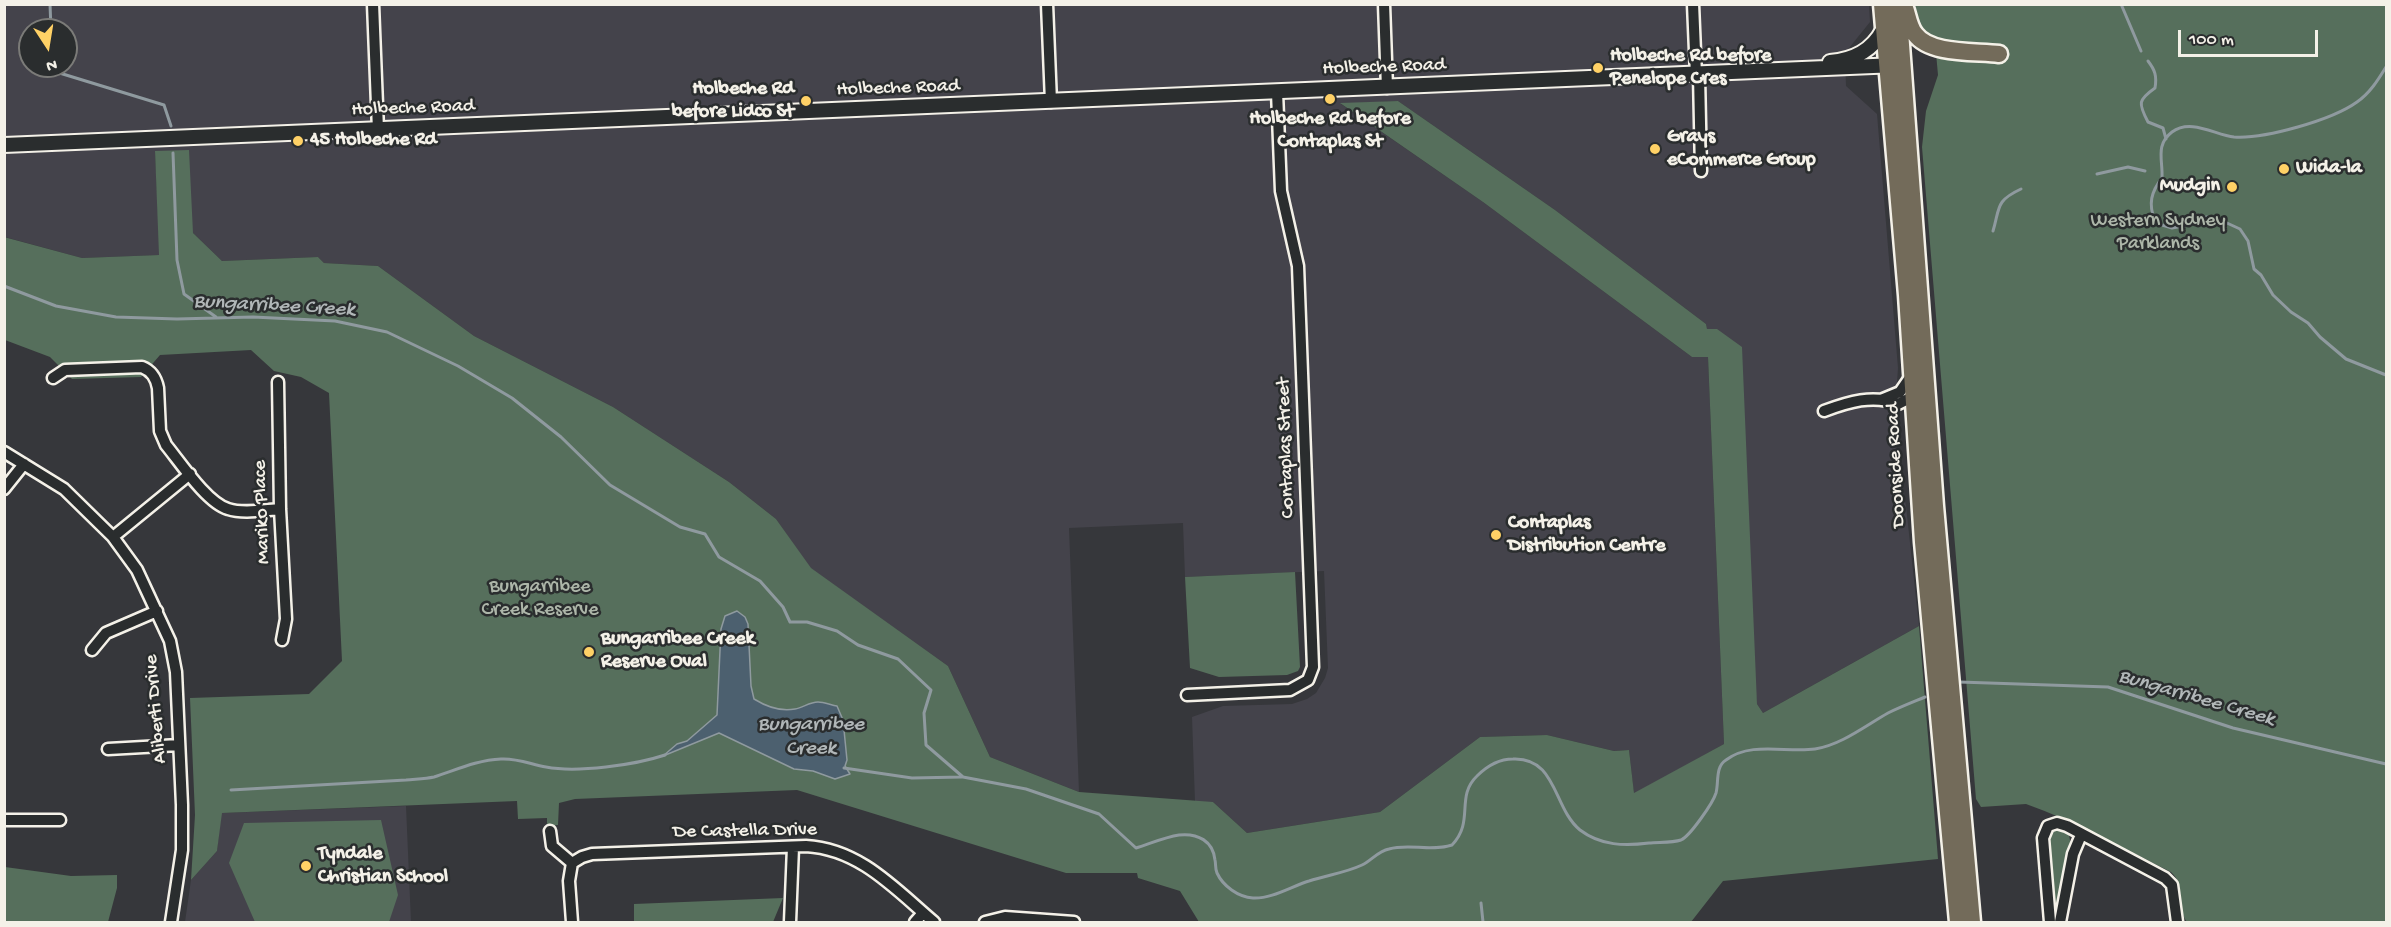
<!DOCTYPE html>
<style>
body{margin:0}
#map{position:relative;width:2391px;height:927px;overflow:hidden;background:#36373b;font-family:"Gochi Hand",sans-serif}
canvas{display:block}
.frame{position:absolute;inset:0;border:6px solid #f4f1e8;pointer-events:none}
.north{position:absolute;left:18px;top:18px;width:60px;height:60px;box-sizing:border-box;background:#2a2d2e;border:2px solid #7b7b78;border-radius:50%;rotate:168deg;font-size:16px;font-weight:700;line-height:24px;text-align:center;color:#f4f1e8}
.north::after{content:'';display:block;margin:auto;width:21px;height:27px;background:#ffd166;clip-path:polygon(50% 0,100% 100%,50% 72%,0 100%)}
.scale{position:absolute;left:2178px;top:30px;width:140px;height:27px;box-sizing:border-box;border:3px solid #f4f1e8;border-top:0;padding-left:8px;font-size:18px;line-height:21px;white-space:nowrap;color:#f4f1e8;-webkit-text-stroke:4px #2a2d2e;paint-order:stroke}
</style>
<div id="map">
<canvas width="2391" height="927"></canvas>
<div class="frame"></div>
<div class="north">N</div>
<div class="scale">100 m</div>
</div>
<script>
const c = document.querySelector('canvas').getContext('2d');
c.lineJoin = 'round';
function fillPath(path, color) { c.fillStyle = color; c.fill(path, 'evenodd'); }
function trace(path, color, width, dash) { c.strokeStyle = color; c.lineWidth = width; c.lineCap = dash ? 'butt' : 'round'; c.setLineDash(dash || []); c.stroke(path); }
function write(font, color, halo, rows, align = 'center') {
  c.font = font + ' "Gochi Hand",sans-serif'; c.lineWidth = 5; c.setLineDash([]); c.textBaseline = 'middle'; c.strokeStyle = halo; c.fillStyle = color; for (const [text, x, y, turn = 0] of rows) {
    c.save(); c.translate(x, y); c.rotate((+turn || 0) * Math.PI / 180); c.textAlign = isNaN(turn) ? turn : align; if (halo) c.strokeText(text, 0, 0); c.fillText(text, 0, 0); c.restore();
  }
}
const built = new Path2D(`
 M4,5H1869L1870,22L1845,53L1846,86L1877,114L1898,368L1894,425L1899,471L1906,506L1919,626L1763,713L1757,704L1706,324L1555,210L1398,101L1341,104L1483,202L1692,357H1708L1724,744L1634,794L1629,750L1614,751L1547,735L1480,737L1380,812L1247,833L1213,802H1195L1192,717L1223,706L1292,704L1307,699L1316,693L1325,678L1328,668L1324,571L1185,577L1183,523L1069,528L1079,792L990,757L948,666L810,568L776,519L729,482L613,407L474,336L378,266L324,263L318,257L222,261L193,233L155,151L160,255L82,258L5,237ZM30,30H66V66H30Z
 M406,806L411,922H185L191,880L217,851L221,813Z`);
const green = new Path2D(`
 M1914,5H2386V922H2187C2175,907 2187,886 2171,872C2123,848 2076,822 2026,804L1981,807L1976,799L1922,147L1926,111L1938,75L1936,53L1919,21Z
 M1398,101L1555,210L1706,324L1707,329H1717L1742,347L1757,704L1763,713L1919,626L1938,859L1723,881L1691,922H1199L1180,891L1138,878L1137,873H1066L797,790L575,799L559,803L558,825L547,826V818L518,819L517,801L222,813L217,851L191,880L195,815L190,698L309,694L342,661L329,393L301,377L274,371L251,350L160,355L141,377L72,379L50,357L5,340L4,237L82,258L159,255L155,151L189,150L193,233L222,261L318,257L324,263L378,266L474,336L613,407L729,482L776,519L811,568L948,666L990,757L1079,792L1213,802L1247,833L1380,812L1480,737L1547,735L1614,751L1629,750L1634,793L1724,744L1708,357H1692L1483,202L1340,103Z
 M1295,572L1300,667L1298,671L1287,675L1219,677L1190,668L1185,577Z
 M381,820L398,895L389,922H255L229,863L244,823Z
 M2060,829L2069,835L2071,846L2058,919L2054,921L2047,843L2052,831Z
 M5,867L71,876L117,875V888L108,922H5Z
 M783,898L773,922H634V904Z`);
const water = new Path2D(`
 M737,611L745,617L748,624L751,686L754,699C767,707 780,712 795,709C803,708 809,702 818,702C824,702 831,705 837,706L843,720L847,760L845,766L850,774L835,779L813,771L794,769L719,733L663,756L677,744L687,741L717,715L721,629L725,616Z`);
const stream = new Path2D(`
 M50,4L51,30
 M2121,4L2141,51
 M2148,61C2155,70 2157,76 2155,88C2138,100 2138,103 2148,122L2163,128L2166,139
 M53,66V71L164,105L171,126
 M2386,67C2378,80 2370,93 2357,102C2332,120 2265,139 2234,137C2215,135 2191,118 2172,132C2155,145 2163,160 2162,178C2151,192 2148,204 2155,221L2159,224L2172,228L2188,225L2206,217L2216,218L2240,229L2248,241L2254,269L2261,275L2273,295L2291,312L2308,323L2320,337L2346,359L2386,375
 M173,153L177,260L184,294L216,317
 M2097,174L2128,167L2145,171
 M1993,231C2000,208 1995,201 2021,189
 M4,286L56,306L116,317L177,319L253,317L335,321L387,332L458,366L512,398L561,437L610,485L680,527L705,534L719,557L760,581L783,607L790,622H807L837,631L858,645L898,659L931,690L924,713L926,745L963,777L1026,789L1099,814L1136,848C1149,844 1165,837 1179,835C1198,833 1213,841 1215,860C1216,864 1215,869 1217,873C1223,886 1238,897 1253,898C1272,899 1292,886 1309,881C1327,875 1345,873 1362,865C1371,861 1378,851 1389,849C1409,843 1430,852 1452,845C1475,821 1455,797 1477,776C1487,766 1499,759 1513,759C1557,757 1553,808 1580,830C1601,846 1625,846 1649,843C1659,842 1672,843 1681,840C1690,836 1713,803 1716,793C1719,782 1715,767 1726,760C1751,741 1786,753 1815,749C1841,745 1865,726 1888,713C1900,707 1913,702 1925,697
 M1959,682L2108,687L2233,728L2386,764
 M844,768L912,778L962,777
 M231,790L406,780C415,779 425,779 434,777C456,770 477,760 501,759C517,758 530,764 546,767C577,773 635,765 665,755
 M1481,903L1483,922`);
const minor = new Path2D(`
 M373,4L378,130
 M1047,4L1051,102
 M1384,4L1387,88
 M1693,4L1696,75
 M1699,75L1701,171
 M53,378L65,370L142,367C152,371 156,378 158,388L160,431L166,445C180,462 207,503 228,509C243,514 264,510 280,509
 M278,382L280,509L286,619L282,640
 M1883,399L1900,392L1911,376
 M1824,411C1848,402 1873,394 1898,404L1918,394
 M4,452L64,489L113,537L137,570L170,641L176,672L182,805V850L171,922
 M4,489L24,464
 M113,537L190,474
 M92,650L106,633L157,611
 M1187,695L1290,690L1308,680L1313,667L1298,266L1281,191L1277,92
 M108,749L179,745
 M5,820H60
 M550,831L552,846L572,863
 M572,863L582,857L592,854L806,846C860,849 895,889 934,922
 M572,922L569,881L572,863
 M790,922L793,847
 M915,922L923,913
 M985,922L1005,917L1074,922
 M2050,922L2043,838L2048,826L2057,823L2067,826L2165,878L2172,885L2177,922
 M2060,922L2073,854L2081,835`);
const tertiary = new Path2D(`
 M1830,62C1854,60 1872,51 1883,30
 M4,145L1897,65`);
const primary = new Path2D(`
 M1882,4L1907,295L1923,542L1958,922
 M1898,4L1935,506L1972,922
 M1905,8C1908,16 1909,27 1915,34C1930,55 1976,51 1999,54`);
const markers = [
 [1598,68,6,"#ffd166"],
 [1330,99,6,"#ffd166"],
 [806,101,6,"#ffd166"],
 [298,141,6,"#ffd166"],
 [1655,149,6,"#ffd166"],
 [2284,169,6,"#ffd166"],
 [2232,187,6,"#ffd166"],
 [1496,535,6,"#ffd166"],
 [589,652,6,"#ffd166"],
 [306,866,6,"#ffd166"]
];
const poiNames = [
 ["Holbeche Rd before",1610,57],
 ["Penelope Cres",1610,80],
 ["Holbeche Rd",794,90,"right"],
 ["before Lidco St",794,113,"right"],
 ["Holbeche Rd before",1330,120,"center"],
 ["Contaplas St",1330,143,"center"],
 ["Grays",1667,138],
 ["eCommerce Group",1667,161],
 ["45 Holbeche Rd",310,141],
 ["Wida-la",2296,169],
 ["Mudgin",2220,187,"right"],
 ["Contaplas",1508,524],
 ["Distribution Centre",1508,547],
 ["Bungarribee Creek",601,640],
 ["Reserve Oval",601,663],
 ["Tyndale",318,855],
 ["Christian School",318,878]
];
const streetNames = [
 ["Holbeche Road",1384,68,-2],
 ["Holbeche Road",898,89,-2],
 ["Holbeche Road",413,109,-2],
 ["Contaplas Street",1287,448,-92],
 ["Doonside Road",1897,465,-93],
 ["Mariko Place",263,512,-92],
 ["Aliberti Drive",157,709,-95],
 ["De Castella Drive",745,832,-1]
];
const parkNames = [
 ["Western Sydney",2158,222],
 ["Parklands",2158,245],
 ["Bungarribee",540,588],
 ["Creek Reserve",540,611]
];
const waterNames = [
 ["Bungarribee Creek",274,307,3],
 ["Bungarribee Creek",2196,699,16],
 ["Bungarribee",811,726],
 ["Creek",811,750]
];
fillPath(built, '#44434b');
fillPath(green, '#566f5c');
fillPath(water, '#4c606f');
trace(water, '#8f9a9f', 1.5);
trace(stream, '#8f9a9f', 3);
trace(minor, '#f4f1e8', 15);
trace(tertiary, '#f4f1e8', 18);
trace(primary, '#f4f1e8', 21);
trace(minor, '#2a2d2e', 10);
trace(tertiary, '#2a2d2e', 14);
trace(primary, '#736b5a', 16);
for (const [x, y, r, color] of markers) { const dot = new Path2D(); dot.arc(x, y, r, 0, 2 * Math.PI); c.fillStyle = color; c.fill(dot); trace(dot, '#2a2d2e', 2); }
write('bold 20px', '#f4f1e8', '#2a2d2e', poiNames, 'left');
write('20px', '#f4f1e8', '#2a2d2e', streetNames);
write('20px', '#adb6a9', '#2a2d2e', parkNames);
write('italic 21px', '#b1b7b8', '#2a2d2e', waterNames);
</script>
